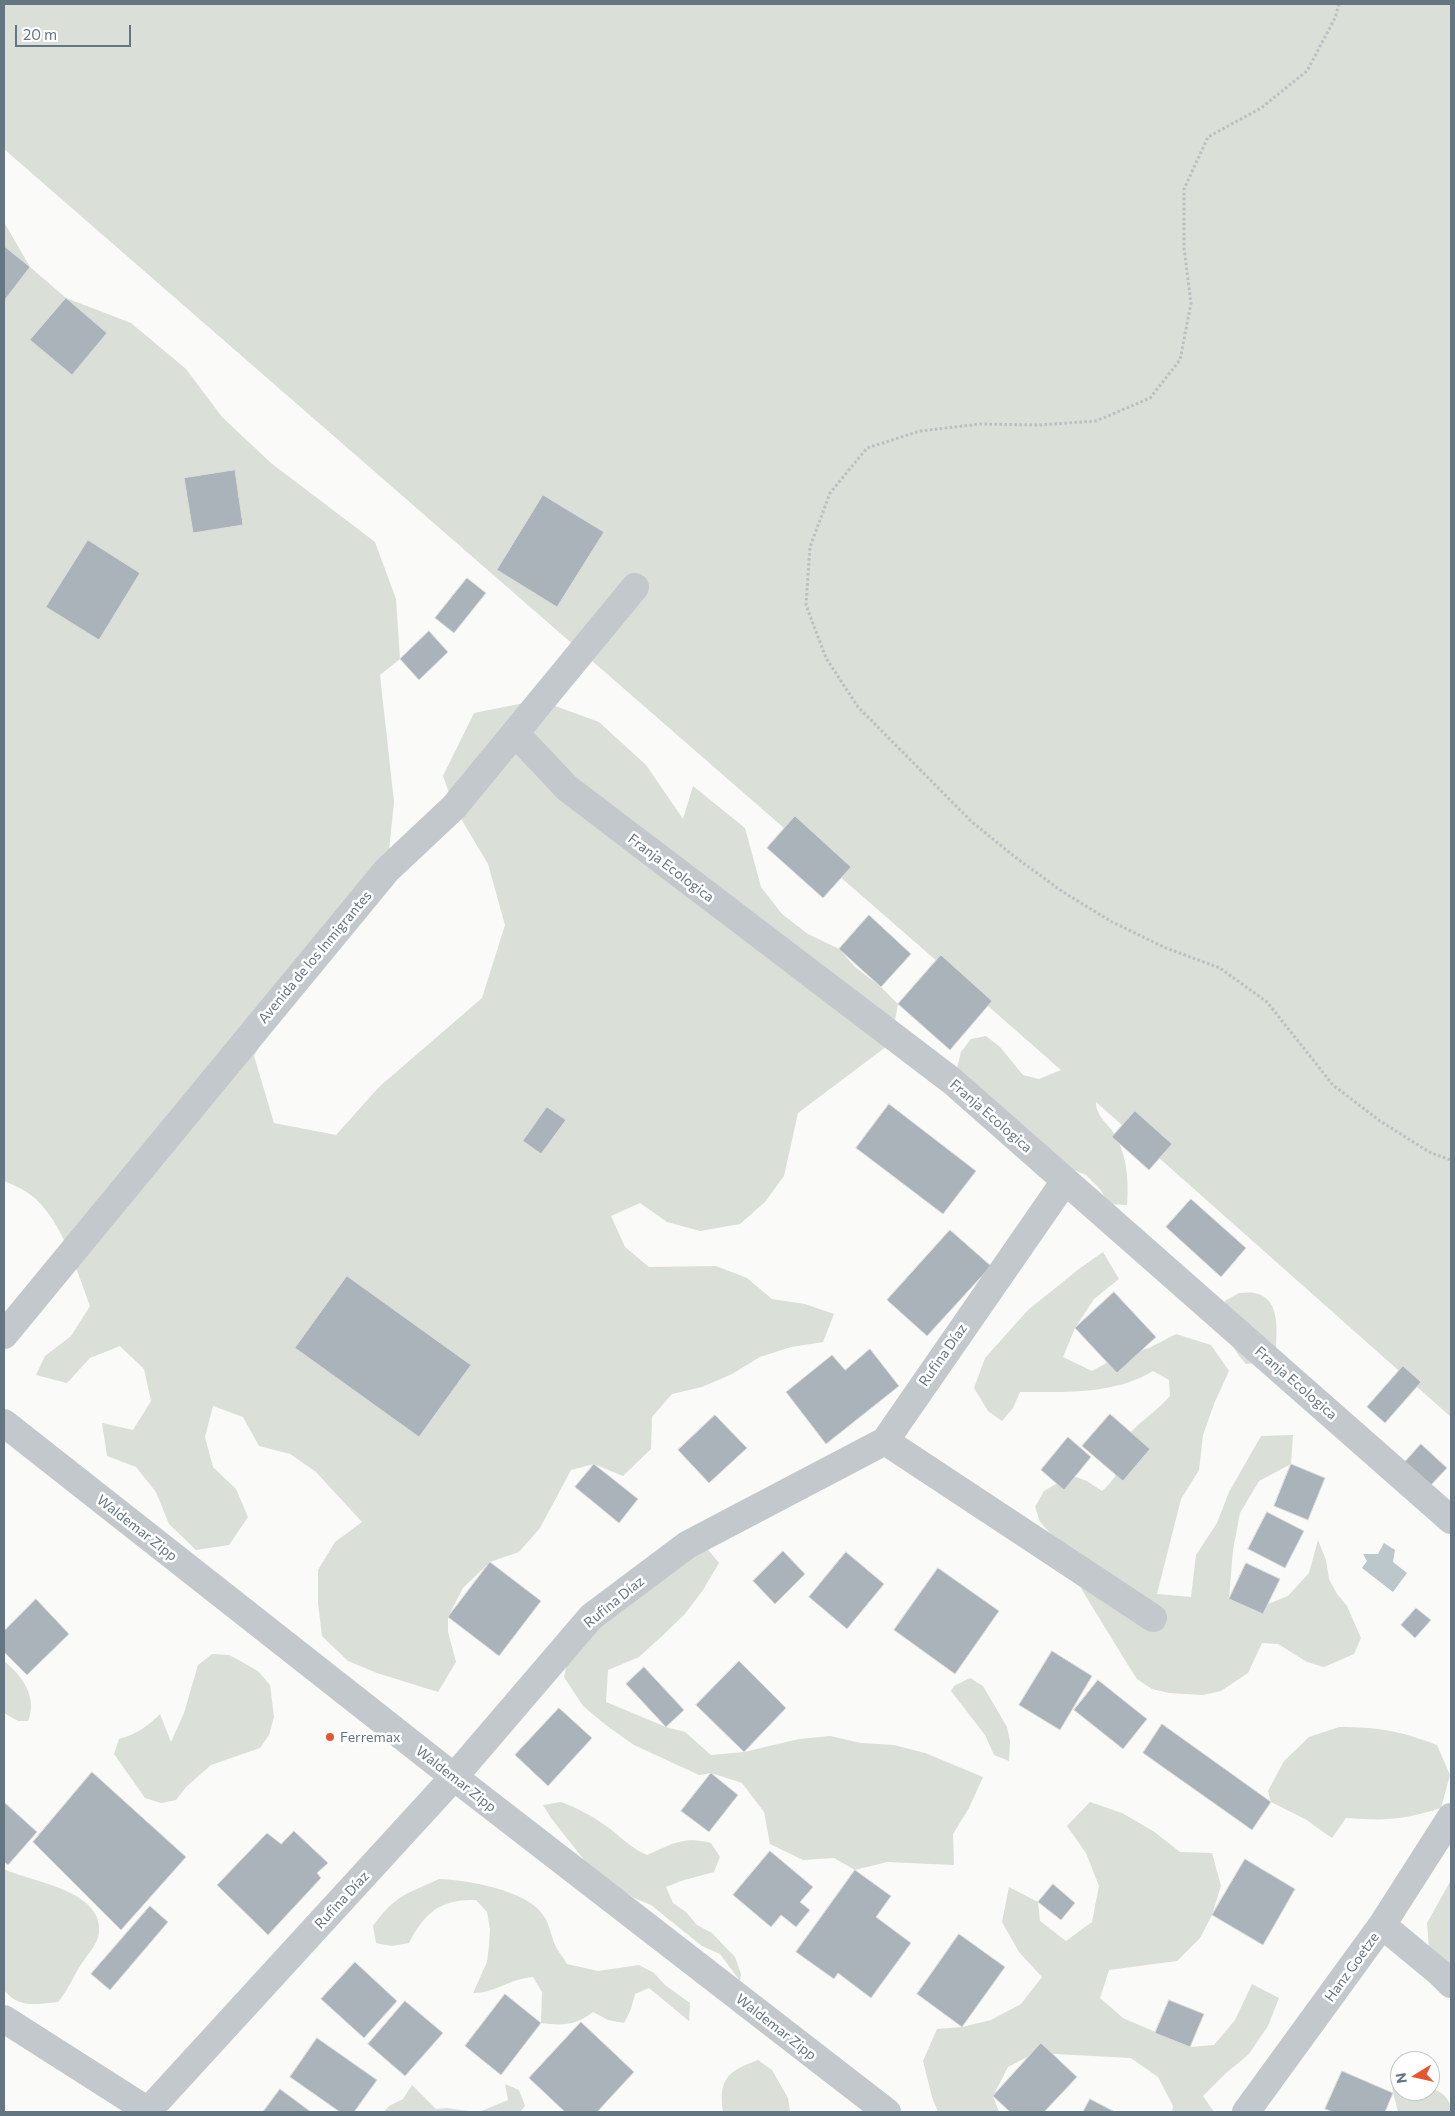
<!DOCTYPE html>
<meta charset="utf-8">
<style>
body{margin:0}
#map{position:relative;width:1455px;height:2116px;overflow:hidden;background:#fafaf8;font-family:Commissioner,sans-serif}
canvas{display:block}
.frame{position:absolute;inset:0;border:5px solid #657683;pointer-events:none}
.north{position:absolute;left:1390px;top:2051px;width:50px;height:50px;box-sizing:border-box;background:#fff;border:1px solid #c1c8cd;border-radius:50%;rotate:261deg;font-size:14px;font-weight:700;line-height:20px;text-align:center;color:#657683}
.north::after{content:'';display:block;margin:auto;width:18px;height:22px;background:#e4572e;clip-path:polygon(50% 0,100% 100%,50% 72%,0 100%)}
.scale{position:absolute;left:15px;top:25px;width:116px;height:22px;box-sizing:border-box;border:2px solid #657683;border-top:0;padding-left:6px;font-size:15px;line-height:18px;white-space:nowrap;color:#657683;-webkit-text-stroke:4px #fff;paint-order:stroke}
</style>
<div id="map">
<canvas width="1455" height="2116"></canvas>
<div class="frame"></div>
<div class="north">N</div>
<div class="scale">20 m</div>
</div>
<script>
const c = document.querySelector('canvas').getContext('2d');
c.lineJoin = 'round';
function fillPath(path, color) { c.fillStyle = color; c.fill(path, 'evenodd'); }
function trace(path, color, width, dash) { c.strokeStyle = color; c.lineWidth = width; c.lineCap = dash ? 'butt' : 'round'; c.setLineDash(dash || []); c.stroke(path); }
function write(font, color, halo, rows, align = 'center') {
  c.font = font + ' Commissioner,sans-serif'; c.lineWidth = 5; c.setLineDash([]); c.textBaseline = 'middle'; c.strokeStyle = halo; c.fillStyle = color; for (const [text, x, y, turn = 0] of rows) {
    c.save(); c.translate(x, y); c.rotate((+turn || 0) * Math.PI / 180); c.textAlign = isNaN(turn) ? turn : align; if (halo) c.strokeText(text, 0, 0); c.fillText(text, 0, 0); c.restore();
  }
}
const green = new Path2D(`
 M4,4H1451V1417L1096,1102C1096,1117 1108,1123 1115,1135C1127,1155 1129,1182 1127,1205L1109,1204L1100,1189L1086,1175L1057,1163L957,1068L961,1052L971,1039L986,1036L1000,1047L1023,1075L1039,1079L1061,1070L923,949L4,149Z
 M4,222L30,267L66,298L131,323L186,369L222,417L271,463L375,542L396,599L400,659L380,675L394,802L387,870L283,1004L254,1056L274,1123L336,1135L379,1087L482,998L505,925L488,864L454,807L443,776L474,713L539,700L599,722L646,765L683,819L693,786L745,828L761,887L782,914L808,934L839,949L855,967L881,987L898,1004L891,1043L798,1113L784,1176L765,1202L740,1224L700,1231L667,1222L640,1203L611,1216L625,1247L649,1267L716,1266L747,1278L772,1299L805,1304L834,1314L823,1342L791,1347L760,1357L732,1374L702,1387L672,1394L652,1417L651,1449L623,1476L594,1464L571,1470L540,1528L519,1552L490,1562L463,1588L448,1617V1632L456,1662L438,1692L377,1673L348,1661L322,1636L318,1603V1570L335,1542L362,1522L316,1472L290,1454L259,1446L243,1417L213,1406L205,1437L213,1467L236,1489L248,1517L229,1545L196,1550L169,1524L156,1492L136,1467L107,1456L102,1423L133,1430L151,1401L144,1369L120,1346L90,1358L67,1383L36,1375L45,1356L71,1336L90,1306C77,1271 59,1211 25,1191C19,1187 11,1184 4,1181Z
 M1103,1252L1119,1279L1094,1299L1075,1328L1063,1357L1092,1371L1119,1356L1149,1348L1176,1334L1211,1345L1229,1371L1214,1404L1203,1435L1199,1470L1181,1499L1157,1594L1191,1597L1196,1555L1217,1523L1229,1492L1261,1436L1293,1435L1291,1464L1259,1481L1240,1513L1233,1550L1229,1598L1258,1608L1288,1596L1309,1573L1318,1540L1326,1560L1329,1579L1337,1594L1347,1606L1361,1638L1354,1654L1324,1667L1307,1662L1278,1644L1262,1643L1248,1673L1221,1691L1203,1695L1169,1693L1152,1689L1137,1679L1128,1665L1082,1590L1062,1546L1040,1522L1035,1507L1044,1491L1071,1475L1087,1481L1102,1491C1113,1481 1119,1473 1120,1458C1120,1453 1120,1447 1123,1443C1134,1424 1156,1413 1170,1396L1169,1380L1153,1371C1113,1395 1065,1392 1020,1392L1013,1408L1002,1421L988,1411L974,1388L985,1358L1028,1310L1079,1269Z
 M1239,1293C1244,1293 1250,1292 1255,1293C1282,1299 1276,1333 1276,1354L1263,1362L1246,1364C1228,1344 1223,1328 1225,1301Z
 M700,1540L719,1563L703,1590L684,1615L662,1636L639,1657L608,1670L606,1702L666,1727L685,1732L711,1755L744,1752L799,1739L830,1736L861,1743L894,1745L925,1753L983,1777L969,1808L953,1834L954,1865L887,1862L855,1870L834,1858L803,1860L770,1844L764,1812L742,1783L711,1773L699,1775L634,1745L607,1726L583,1706L564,1677L571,1644L613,1612L642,1596Z
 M212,1654L229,1655L244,1663L259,1672L270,1685L274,1717L269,1735L260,1748L211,1765L186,1787L176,1800L161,1803L145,1798L114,1754L119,1739C137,1734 147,1727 160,1714L171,1742L184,1713L198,1665Z
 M4,1661C22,1675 38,1698 28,1721H18L4,1713Z
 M970,1678L983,1686L1007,1727L1010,1741L1009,1761L994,1755L985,1735L951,1691L954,1686Z
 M1339,1727C1377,1727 1401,1731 1437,1745L1450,1775L1441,1808C1403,1820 1385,1821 1346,1818L1332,1838L1305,1819L1271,1802L1268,1791L1284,1761L1309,1737Z
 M561,1802C578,1808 594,1817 609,1828C623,1839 631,1848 647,1855C673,1844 683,1836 711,1843L720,1857L714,1872L681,1881L666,1887L673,1903L686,1912L697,1925L712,1933L735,1957L741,1974L740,1981L720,1954L702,1946L651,1905L634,1898L592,1870L551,1818L543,1805Z
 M1090,1802L1122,1813L1153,1831L1180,1852L1212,1853L1221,1886L1212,1915L1200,1938L1177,1961L1109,1970L1100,1998L1123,2018L1190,2047L1214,2045L1235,2020L1252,1984L1279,1998L1268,2026L1249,2054L1225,2074L1203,2096L1214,2112H1172L1173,2106L1158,2077L1131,2058L1035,2053L1008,2067L993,2096L999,2112H938L932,2097L923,2061L937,2029L962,2027L991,2020L1021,2004L1042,1977L1019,1952L1002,1922L1009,1887L1038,1902L1040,1921L1066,1941L1092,1922L1099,1886L1086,1853L1067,1826Z
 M4,1869C31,1882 104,1890 99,1933C97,1946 86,1956 80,1966C72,1979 68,1990 58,2002C36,2004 19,2009 4,1990Z
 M439,1879C467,1880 527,1890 543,1915C550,1924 551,1937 556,1947C559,1953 564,1958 567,1964L598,1971L639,1965L654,1973L665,1985L690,2003L689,2021L649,1988L635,1994L631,2009L624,2023L608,2020L593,2012C577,2025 562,2026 541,2023L542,1992L533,1977C509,1979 495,1993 473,1993L487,1962L489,1946L490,1929L487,1912L476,1900C441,1899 425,1912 409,1943L392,1946L376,1943L373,1926C395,1895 407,1894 439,1879Z
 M1451,1880V1980L1430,1962L1427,1923Z
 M758,2060L772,2070L788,2098L790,2112H723C718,2079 728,2071 758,2060Z
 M1400,2067V2091H1430V2088C1442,2091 1451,2099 1451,2112H1398C1394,2092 1387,2086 1400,2067Z
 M505,2084L519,2090L525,2106L520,2112H479L508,2100Z
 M412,2085L436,2109L447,2108L475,2112H384L389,2106L403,2099Z`);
const water = new Path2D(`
 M1384,1543L1395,1550L1393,1562L1407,1573L1393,1592L1362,1568L1367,1561L1363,1554H1378Z`);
const building = new Path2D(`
 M4,246L30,267L4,301Z
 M66,298L107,333L72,375L30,340Z
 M235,470L243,525L193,533L184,478Z
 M543,495L604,532L557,607L497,570Z
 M88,540L140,573L99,640L46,607Z
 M467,578L486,593L454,633L435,618Z
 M429,631L448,652L419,680L400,659Z
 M795,816L851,867L823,898L767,848Z
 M869,915L911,954L881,987L839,949Z
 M941,955L992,1001L950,1050L898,1004Z
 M889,1104L976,1171L943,1214L856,1148Z
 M547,1107L566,1120L541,1154L523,1141Z
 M1135,1111L1172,1144L1149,1170L1112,1137Z
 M1191,1199L1246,1248L1221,1277L1166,1227Z
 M950,1230L991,1266L927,1336L887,1300Z
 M347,1276L471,1365L419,1437L295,1348Z
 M1114,1292L1156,1337L1117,1373L1075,1328Z
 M870,1349L899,1386L826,1444L786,1392L832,1355L845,1370Z
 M1403,1366L1421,1382L1385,1423L1367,1407Z
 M1110,1414L1150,1449L1123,1481L1082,1446Z
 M715,1415L747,1448L709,1483L678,1450Z
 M1068,1437L1091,1457L1064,1490L1041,1470Z
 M1421,1444L1447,1468L1430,1486L1404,1463Z
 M594,1464L638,1499L619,1523L575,1487Z
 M1291,1464L1325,1478L1308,1520L1274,1506Z
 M1267,1512L1304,1531L1285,1568L1248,1549Z
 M783,1551L805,1574L775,1604L753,1581Z
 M846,1552L884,1584L847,1629L809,1597Z
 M490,1562L541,1601L499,1656L448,1617Z
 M1246,1563L1280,1579L1263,1614L1229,1599Z
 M938,1568L999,1611L955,1674L894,1630Z
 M36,1599L69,1634L27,1675L4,1652V1631Z
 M1416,1608L1431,1620L1415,1638L1401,1625Z
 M1052,1651L1092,1676L1060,1730L1019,1705Z
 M739,1661L786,1708L744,1752L696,1705Z
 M644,1667L684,1710L666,1727L626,1684Z
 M1098,1680L1147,1719L1123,1749L1074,1710Z
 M559,1708L592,1738L548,1786L515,1755Z
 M1162,1724L1271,1802L1252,1830L1143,1753Z
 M92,1772L186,1857L121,1930L33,1842Z
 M711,1773L738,1795L709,1832L681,1811Z
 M4,1802L37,1832L8,1865L4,1862Z
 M294,1831L328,1863L317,1873L321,1878L268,1935L217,1885L267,1833L281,1844Z
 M770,1851L813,1887L800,1902L810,1910L796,1927L781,1915L771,1927L733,1895Z
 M1245,1859L1295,1889L1263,1945L1212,1915Z
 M855,1870L891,1896L876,1917L911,1943L871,1998L838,1973L834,1979L796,1952Z
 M1053,1884L1075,1903L1061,1920L1038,1902Z
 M150,1906L168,1922L110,1990L91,1974Z
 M959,1934L1005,1967L962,2027L917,1994Z
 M355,1962L397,2001L364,2038L321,1999Z
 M505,1994L541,2023L501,2075L465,2046Z
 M1169,2000L1204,2014L1190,2047L1155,2033Z
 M405,2001L443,2033L405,2076L368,2044Z
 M581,2022L634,2072L597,2112H565L529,2078Z
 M317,2038L377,2080L354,2112H340L290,2077Z
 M1041,2043L1077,2077L1044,2112H1010L993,2096Z
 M1342,2071L1393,2093L1385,2112H1333L1325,2109Z
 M280,2089L311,2112H263Z
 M1090,2099L1115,2112H1083Z`);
const path = new Path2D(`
 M1339,4L1335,18L1307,71L1261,108L1208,137L1184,189V248L1191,303L1180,360L1150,398L1096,421L1039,425L980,424L920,431L867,448L830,493L810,547L806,605L826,658L858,707L972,822L1015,857L1063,892L1112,922L1166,948L1220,968L1267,1002L1333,1085L1380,1121L1431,1153L1451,1160`);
const minor = new Path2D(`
 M515,733L567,788L952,1081L1451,1520
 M4,1335L387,870L454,807L635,587
 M4,1423L454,1777L887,2112
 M885,1441L1153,1618
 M1382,1925L1440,1973L1451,1984
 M4,2019L150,2112
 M147,2112L454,1777L591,1617L687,1545L885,1441L1065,1181
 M1246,2112L1382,1925L1451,1817`);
const markers = [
 [330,1737,5,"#e4572e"]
];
const streetNames = [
 ["Franja Ecologica",671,868,37],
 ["Avenida de los Inmigrantes",315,957,-50],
 ["Franja Ecologica",991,1116,41],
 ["Rufina Díaz",943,1355,-55],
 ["Franja Ecologica",1296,1383,41],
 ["Waldemar Zipp",137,1528,38],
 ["Rufina Díaz",614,1602,-39],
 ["Waldemar Zipp",456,1779,38],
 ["Rufina Díaz",342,1900,-47],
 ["Hanz Goetze",1352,1967,-54],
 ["Waldemar Zipp",776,2027,38]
];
const poiNames = [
 ["Ferremax",340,1737]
];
fillPath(green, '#dadfd7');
fillPath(water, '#bbc7cb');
fillPath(building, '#aab3b9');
trace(building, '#dcdcda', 1);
trace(path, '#bbbfc2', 3, [2.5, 2.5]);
trace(minor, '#c3c8cc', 28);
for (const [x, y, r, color] of markers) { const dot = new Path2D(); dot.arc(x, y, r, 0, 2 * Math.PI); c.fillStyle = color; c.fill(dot); trace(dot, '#fff', 2); }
write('14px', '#657683', '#fff', streetNames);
write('14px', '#657683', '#fff', poiNames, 'left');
</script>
